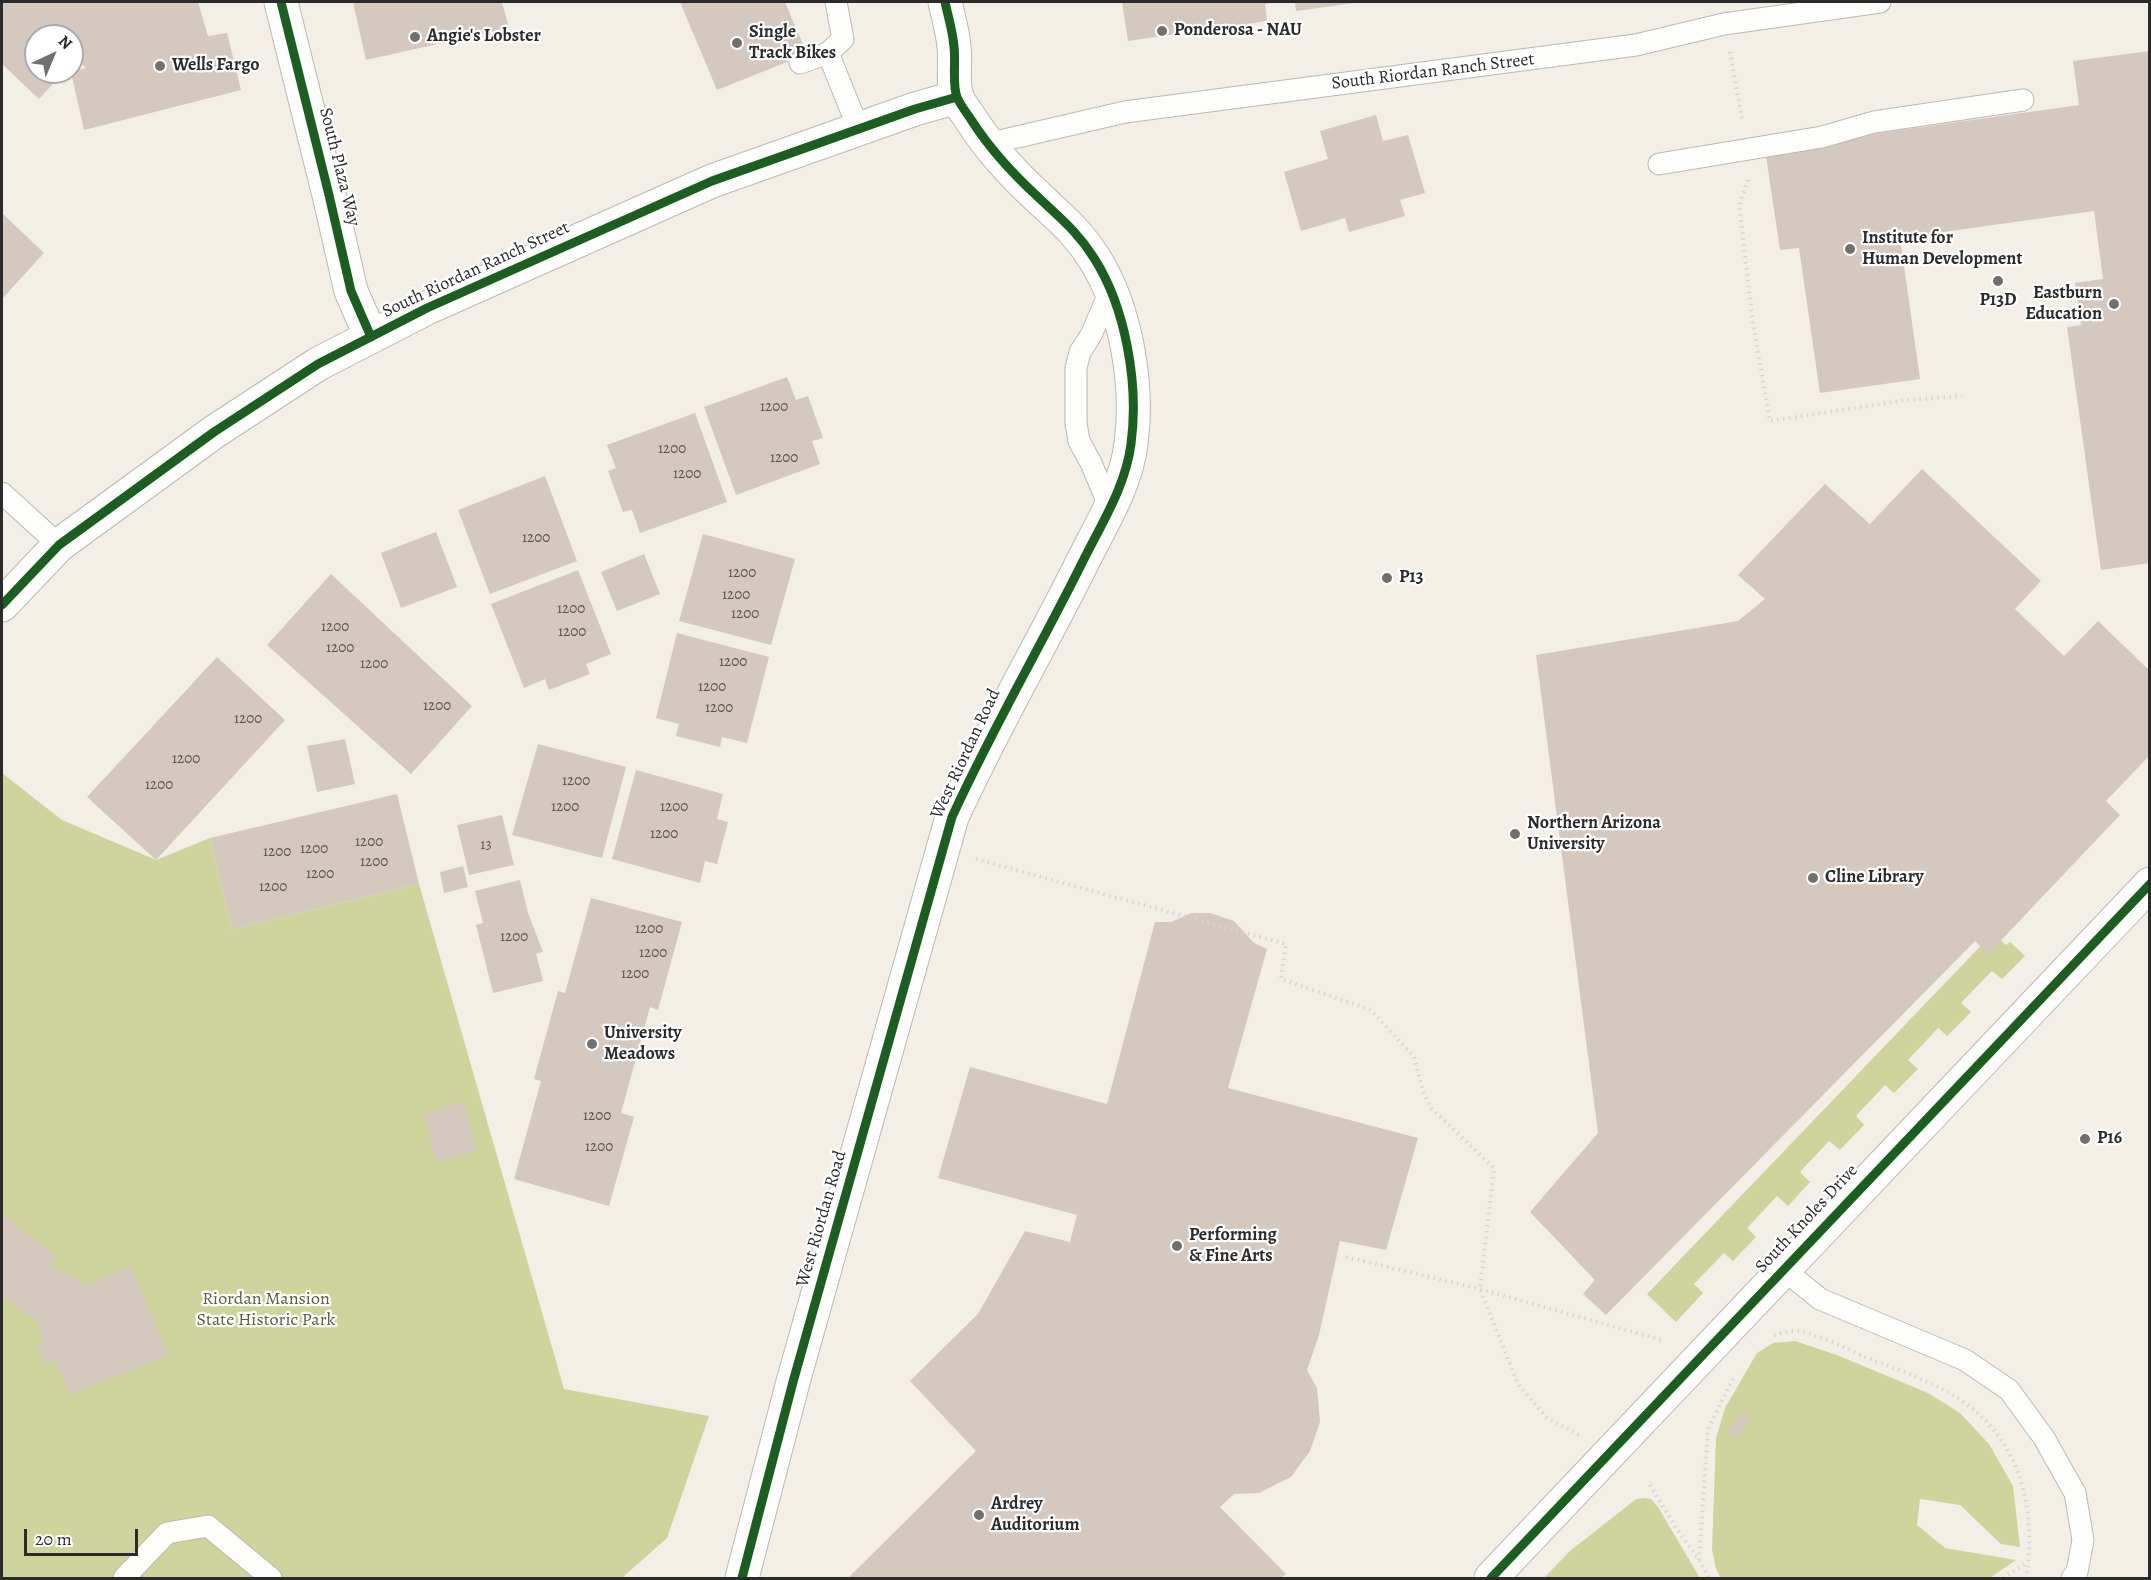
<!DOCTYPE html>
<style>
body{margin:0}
#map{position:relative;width:2151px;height:1580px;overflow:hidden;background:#f3efe6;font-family:Alegreya,serif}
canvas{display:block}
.frame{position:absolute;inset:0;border:3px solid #2b2b2b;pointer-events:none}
.north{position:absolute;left:24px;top:24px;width:60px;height:60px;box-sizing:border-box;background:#fff;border:2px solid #aaa;border-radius:50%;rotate:44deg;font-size:16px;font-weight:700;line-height:24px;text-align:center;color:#2b2b2b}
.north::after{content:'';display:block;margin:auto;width:21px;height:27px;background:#71706c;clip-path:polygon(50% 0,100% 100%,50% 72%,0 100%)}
.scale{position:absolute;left:24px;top:1529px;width:114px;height:27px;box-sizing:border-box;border:3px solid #2b2b2b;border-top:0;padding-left:8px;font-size:18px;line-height:21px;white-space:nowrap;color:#2b2b2b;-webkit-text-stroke:4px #fff;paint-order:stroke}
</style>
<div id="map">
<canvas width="2151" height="1580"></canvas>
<div class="frame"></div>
<div class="north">N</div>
<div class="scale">20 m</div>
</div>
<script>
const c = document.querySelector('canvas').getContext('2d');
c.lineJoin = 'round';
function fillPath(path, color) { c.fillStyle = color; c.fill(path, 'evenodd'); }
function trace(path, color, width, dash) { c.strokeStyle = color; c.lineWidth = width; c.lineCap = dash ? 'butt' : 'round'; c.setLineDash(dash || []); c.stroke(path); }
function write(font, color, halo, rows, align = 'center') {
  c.font = font + ' Alegreya,serif'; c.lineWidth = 4.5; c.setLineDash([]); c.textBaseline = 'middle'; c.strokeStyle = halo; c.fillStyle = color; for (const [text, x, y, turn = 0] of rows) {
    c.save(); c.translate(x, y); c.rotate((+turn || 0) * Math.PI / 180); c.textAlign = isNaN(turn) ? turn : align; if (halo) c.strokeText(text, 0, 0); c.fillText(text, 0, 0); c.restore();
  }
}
const green = new Path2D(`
 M2,773L62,820L156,860L210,838L232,929L419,884L564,1389L709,1416L667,1538L622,1578H2Z
 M1993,933L2006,945L2010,942L2025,956L2002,979L1992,971L1961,1003L1971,1012L1947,1036L1938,1028L1908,1060L1918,1069L1894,1093L1885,1085L1856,1116L1864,1125L1840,1150L1829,1141L1800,1172L1810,1182L1788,1206L1777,1196L1747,1228L1756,1237L1733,1261L1724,1253L1694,1284L1703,1293L1676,1322L1647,1294Z
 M1795,1341L1837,1355L1928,1393L1960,1413L1989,1444L2013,1486L2020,1547L2001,1544L1960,1505L1920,1499L1917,1525L1945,1548L2016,1560L1990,1578H1721L1716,1569L1712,1549L1716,1438L1725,1408L1757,1353L1773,1343Z
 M1643,1498L1651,1499L1658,1507L1700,1578H1544L1570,1551L1636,1499Z`);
const building = new Path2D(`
 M2,2H198L208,36L227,33L241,90L84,130L71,72L86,68L76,59L72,63V36H36V72H64L39,99L2,64Z
 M353,2H502L509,28L366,60Z
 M680,2H785L807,54L717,90Z
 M1122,2H1272V3L1265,4L1267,21L1128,41Z
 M1295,2H1355V3L1296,11Z
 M2150,51V563L2101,570L2067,327L2081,325L2075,283L2103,279L2094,211L1900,238L1920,379L1820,393L1799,248L1780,250L1765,149L2079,105L2073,61Z
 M1376,115L1383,141L1408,135L1425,193L1400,200L1405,216L1349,232L1345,218L1301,231L1284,172L1328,159L1320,131Z
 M2,213L44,253L2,299Z
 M787,377L796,400L808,396L823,438L812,441L820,464L736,495L704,407Z
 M695,413L727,502L640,533L632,510L623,512L608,471L616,468L607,445Z
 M1922,469L2041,581L2015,609L2064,656L2098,621L2150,671V755L2106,801L2120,815L1988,954L1975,941L1606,1315L1583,1294L1595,1280L1530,1212L1598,1133L1536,655L1738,621L1765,599L1738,575L1825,484L1870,524Z
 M545,476L577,561L490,594L458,510Z
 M436,532L457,587L401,608L381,553Z
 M703,534L795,559L771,645L679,621Z
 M644,554L660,594L617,611L601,572Z
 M578,570L611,654L586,664L590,674L549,690L545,679L524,688L491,604Z
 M331,574L472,706L411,774L267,645Z
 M677,633L769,657L747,743L722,737L720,747L676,736L679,724L656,718Z
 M217,657L285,720L156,860L87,797Z
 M345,739L355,784L317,792L307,746Z
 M538,744L626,767L602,858L512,835Z
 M636,770L723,794L717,819L728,822L717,864L705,861L700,883L612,859Z
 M397,794L419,884L232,929L210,838Z
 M502,815L514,865L469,875L457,825Z
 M463,866L468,887L444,893L440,872Z
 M520,880L528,913L543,952L536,954L543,981L493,993L476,925L483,923L475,891Z
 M591,898L682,922L658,1010L650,1007L621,1113L634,1117L609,1206L514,1179L541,1081L534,1079L558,991L565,993Z
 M1192,913H1210L1234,921L1254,943L1267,949L1228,1088L1418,1138L1386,1250L1340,1241L1319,1335L1307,1370L1317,1388L1320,1422L1310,1451L1291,1477L1259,1493L1234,1494L1220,1507L1286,1574L1281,1578H848L976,1451L910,1381L978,1314L1025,1231L1070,1242L1077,1215L938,1178L970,1067L1107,1104L1155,922H1171Z
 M464,1102L477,1151L436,1162L424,1113Z
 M2,1214L56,1257L50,1265L86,1285L131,1266L168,1355L70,1395L55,1360L45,1364L37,1344L44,1341L36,1321L4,1297L2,1301Z
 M1744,1412L1751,1420L1735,1438L1727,1430Z`);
const path = new Path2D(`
 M1730,52L1742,119
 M1748,180L1739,205L1753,323L1770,421L1907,400L1962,396
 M976,859L1286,944L1281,979L1371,1010L1414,1057L1423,1091L1431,1108L1494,1168L1480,1289L1518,1384L1547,1418L1579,1435
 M1346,1257L1480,1289L1665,1341
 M1774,1335C1780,1334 1789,1330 1796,1331C1814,1332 1847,1349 1865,1357C1893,1368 1923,1378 1949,1393C2018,1431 2038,1505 2026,1578
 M1650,1485L1678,1531L1699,1560L1709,1578
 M1699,1560L1708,1429L1734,1377
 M2003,1578L2028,1562`);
const service = new Path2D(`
 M836,2L843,39L828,53L859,130
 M800,63L828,53
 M987,144L1125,112L1636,45L1724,24L1880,2
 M1659,164L1822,137L1874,122L2023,100
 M2,493L59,545
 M1110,508L1091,463L1079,441L1076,423V368L1080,352L1091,335L1111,289
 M1783,1269L1820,1299L1965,1360L2009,1390L2044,1438L2075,1493L2083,1540L2077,1572L2072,1578
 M124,1578L167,1533L208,1526L271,1578`);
const minor = new Path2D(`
 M281,2L329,195L351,291L371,337
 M2,605L59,545L214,432L318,364L427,308L712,181L915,109L957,97
 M1491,1578L2150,884`);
const tertiary = new Path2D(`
 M742,1578L793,1382L952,817C992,729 1041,646 1084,559C1102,523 1126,485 1131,444C1139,385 1126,308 1094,258C1077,231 1060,218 1038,197C1013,174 990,149 972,121C967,113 960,105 957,97C952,85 956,61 954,47C953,32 948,16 945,2`);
const cycleway = new Path2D(`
 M281,2L329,195L351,291L371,337
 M2,605L59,545L214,432L318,364L427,308L712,181L915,109L957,97
 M742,1578L793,1382L952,817C992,729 1041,646 1084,559C1102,523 1126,485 1131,444C1139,385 1126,308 1094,258C1077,231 1060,218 1038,197C1013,174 990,149 972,121C967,113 960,105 957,97C952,85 956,61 954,47C953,32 948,16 945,2
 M1491,1578L2150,884`);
const markers = [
 [1162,31,6,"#71706c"],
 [415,37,6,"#71706c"],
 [737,43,6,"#71706c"],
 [160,66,6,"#71706c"],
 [1850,249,6,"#71706c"],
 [1998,281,6,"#71706c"],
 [2114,304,6,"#71706c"],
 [1387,578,6,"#71706c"],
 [1515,834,6,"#71706c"],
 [1813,878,6,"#71706c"],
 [592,1044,6,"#71706c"],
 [2085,1139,6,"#71706c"],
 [1177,1246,6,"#71706c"],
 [979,1515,6,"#71706c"]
];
const numberNames = [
 ["1200",774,407],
 ["1200",672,449],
 ["1200",784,458],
 ["1200",687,474],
 ["1200",536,538],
 ["1200",742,573],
 ["1200",736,595],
 ["1200",571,609],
 ["1200",745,614],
 ["1200",335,627],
 ["1200",572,632],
 ["1200",340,648],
 ["1200",733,662],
 ["1200",374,664],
 ["1200",712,687],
 ["1200",437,706],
 ["1200",719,708],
 ["1200",248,719],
 ["1200",186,759],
 ["1200",576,781],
 ["1200",159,785],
 ["1200",565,807],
 ["1200",674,807],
 ["1200",664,834],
 ["1200",369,842],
 ["13",486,845],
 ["1200",314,849],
 ["1200",277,852],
 ["1200",374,862],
 ["1200",320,874],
 ["1200",273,887],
 ["1200",649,929],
 ["1200",514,937],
 ["1200",653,953],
 ["1200",635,974],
 ["1200",597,1116],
 ["1200",599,1147]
];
const poiNames = [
 ["Ponderosa - NAU",1174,31],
 ["Single",749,33],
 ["Track Bikes",749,54],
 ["Angie's Lobster",427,37],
 ["Wells Fargo",172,66],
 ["Institute for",1862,239],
 ["Human Development",1862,260],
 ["Eastburn",2102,294,"right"],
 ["Education",2102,315,"right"],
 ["P13D",1998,301,"center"],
 ["P13",1399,578],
 ["Northern Arizona",1527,824],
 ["University",1527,845],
 ["Cline Library",1825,878],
 ["University",604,1034],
 ["Meadows",604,1055],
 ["P16",2097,1139],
 ["Performing",1189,1236],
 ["& Fine Arts",1189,1257],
 ["Ardrey",991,1505],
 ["Auditorium",991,1526]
];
const streetNames = [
 ["South Riordan Ranch Street",1433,72,-7],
 ["South Plaza Way",339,167,76],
 ["South Riordan Ranch Street",476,270,-25],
 ["West Riordan Road",966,754,-65],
 ["West Riordan Road",822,1219,-74],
 ["South Knoles Drive",1807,1219,-47]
];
const parkNames = [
 ["Riordan Mansion",266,1300],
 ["State Historic Park",266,1321]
];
fillPath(green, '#ced49c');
fillPath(building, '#d4c8bf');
trace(service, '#bbb9b3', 23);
trace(minor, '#bbb9b3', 35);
trace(tertiary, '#bbb9b3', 35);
trace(path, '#d7d6d3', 4, [1.5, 4.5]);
trace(service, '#fdfdfb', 21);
trace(minor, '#fdfdfb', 33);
trace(tertiary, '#fdfdfb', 33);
trace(cycleway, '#1b5e20', 9);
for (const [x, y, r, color] of markers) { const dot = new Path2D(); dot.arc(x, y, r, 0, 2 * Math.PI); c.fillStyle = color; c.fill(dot); trace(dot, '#fff', 2); }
write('15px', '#555250', null, numberNames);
write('bold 18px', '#2b2b2b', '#fff', poiNames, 'left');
write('18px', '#2b2b2b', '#fff', streetNames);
write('18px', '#5a5e3e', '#fff', parkNames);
</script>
